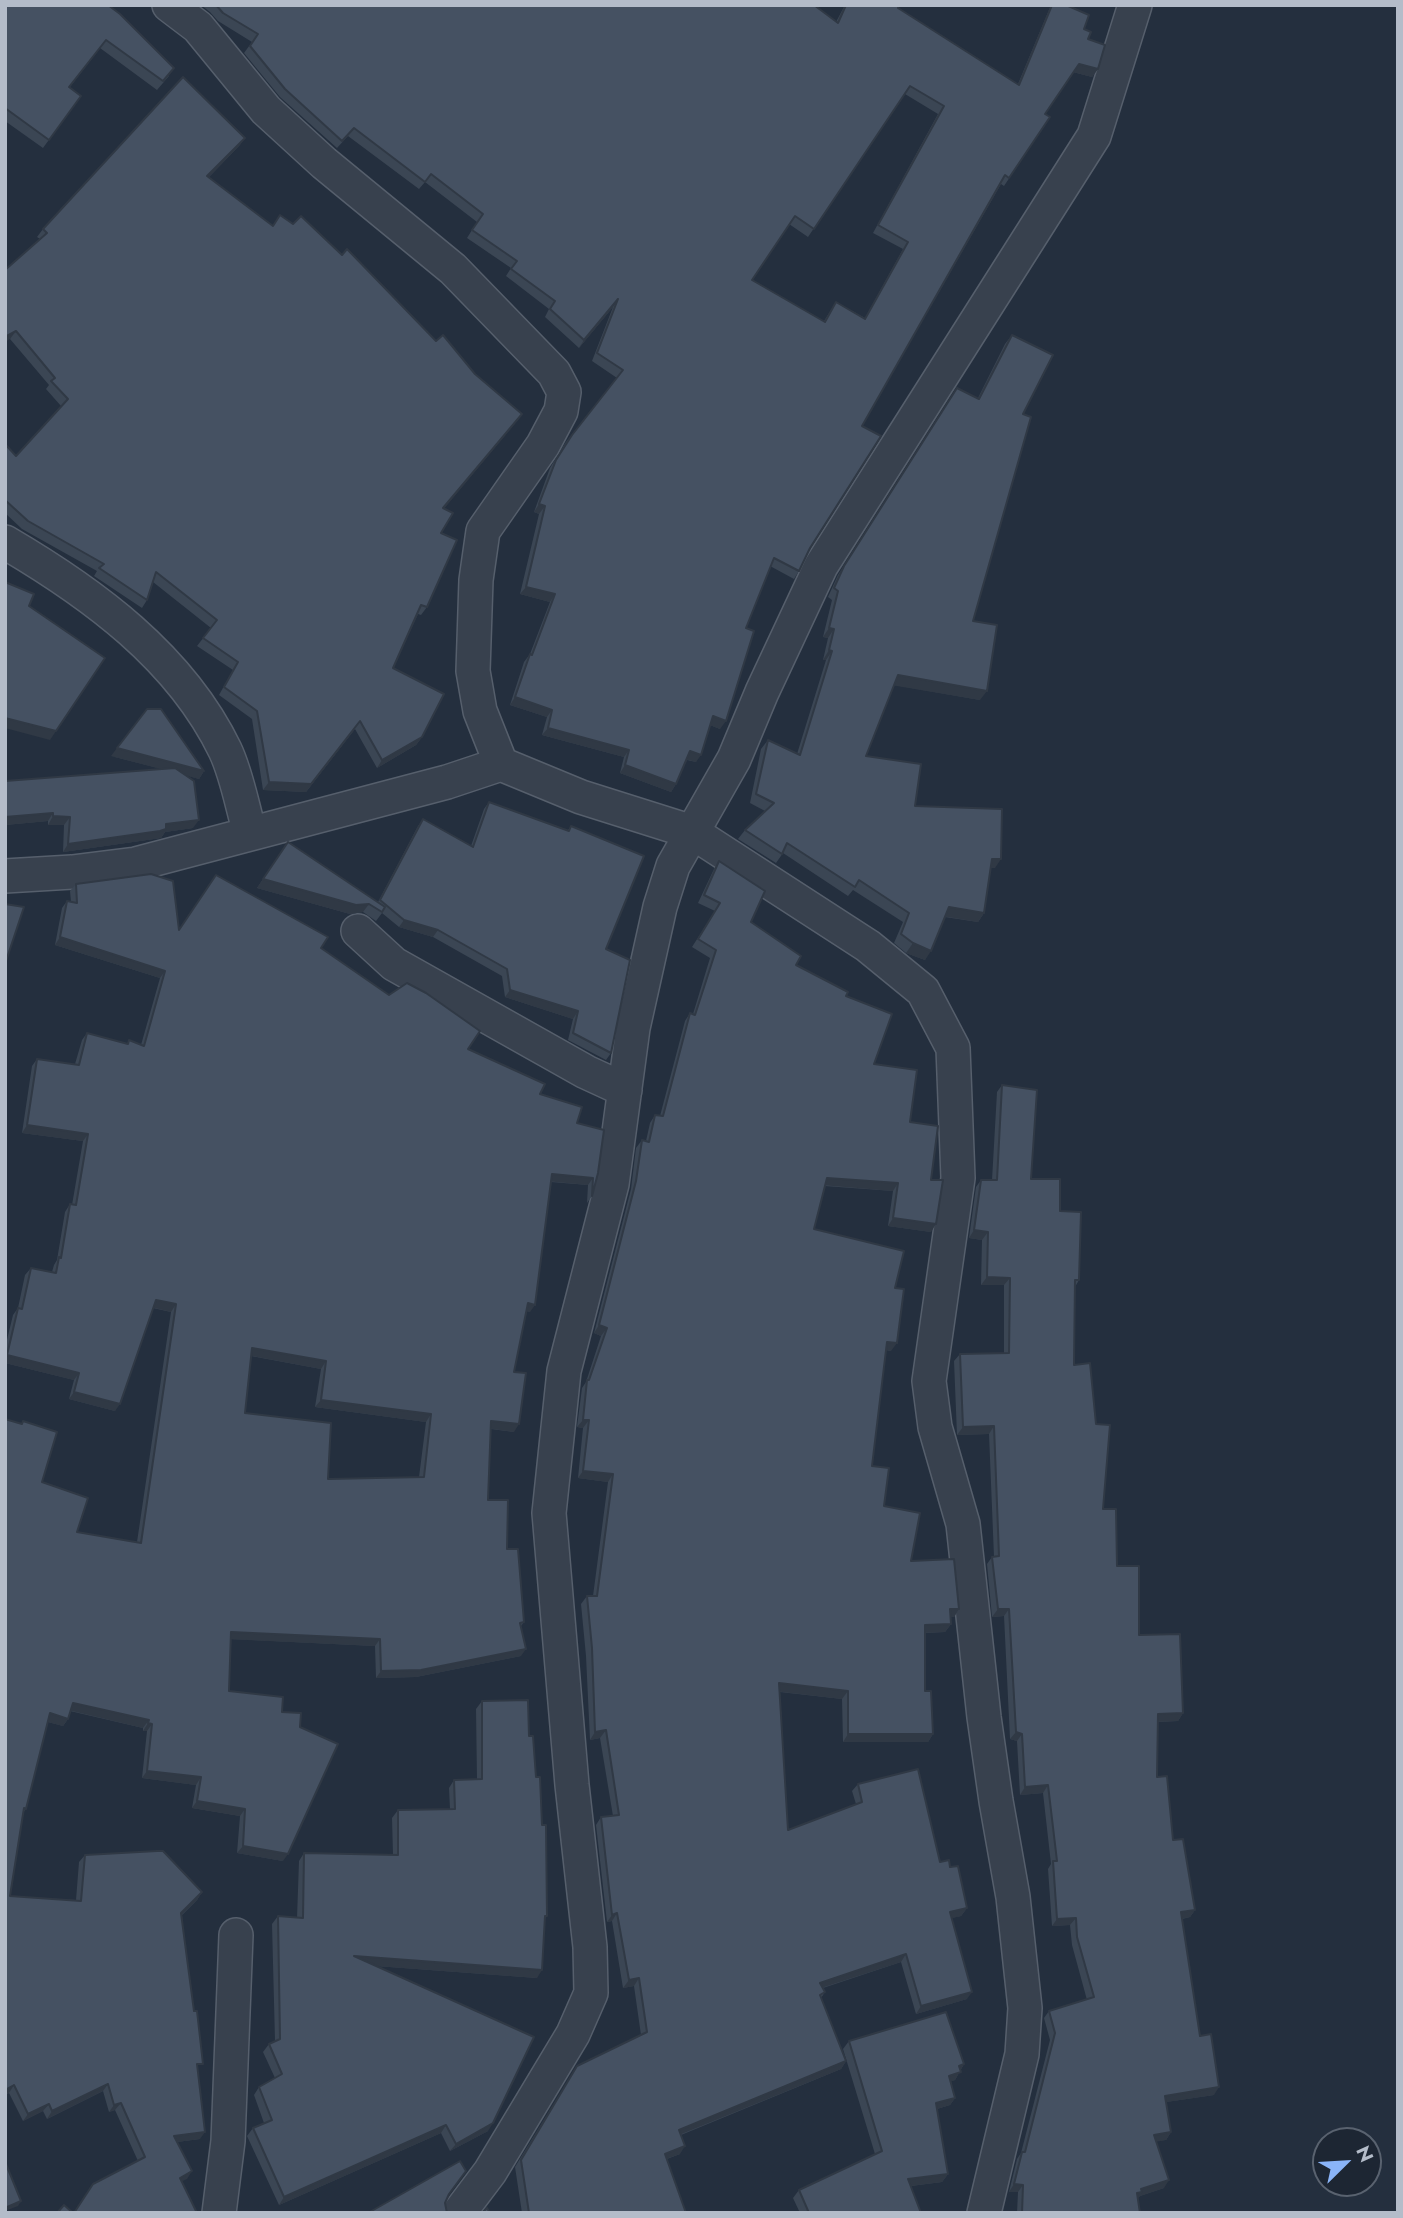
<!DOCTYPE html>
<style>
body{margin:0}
#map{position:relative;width:1403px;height:2218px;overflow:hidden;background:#242f3e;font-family:Jost,sans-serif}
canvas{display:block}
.frame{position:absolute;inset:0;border:7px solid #b4bcc9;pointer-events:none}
.north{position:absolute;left:1312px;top:2127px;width:70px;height:70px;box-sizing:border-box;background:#1d2633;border:2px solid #59626f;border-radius:50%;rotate:66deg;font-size:19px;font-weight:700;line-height:28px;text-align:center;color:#b4bcc9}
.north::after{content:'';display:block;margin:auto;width:24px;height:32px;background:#8ab4f8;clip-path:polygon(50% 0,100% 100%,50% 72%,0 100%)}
</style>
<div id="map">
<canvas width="1403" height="2218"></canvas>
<div class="frame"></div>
<div class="north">N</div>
</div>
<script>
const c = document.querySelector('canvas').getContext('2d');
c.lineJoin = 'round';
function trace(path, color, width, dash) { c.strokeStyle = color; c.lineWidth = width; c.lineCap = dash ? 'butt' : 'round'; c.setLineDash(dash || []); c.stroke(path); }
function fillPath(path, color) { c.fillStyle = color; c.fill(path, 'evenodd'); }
const minor = new Path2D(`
 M169,5L198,27L266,110L324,163L453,269L554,373L564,392L561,411L543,445L483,531L476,580L473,671L480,711L501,764L581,797L692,832L868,946L923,991L953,1048L958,1178L929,1381L935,1427L963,1524L984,1717L996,1801L1013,1897L1025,2008L1022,2054L984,2213
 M5,542C92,593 180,657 225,750C237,775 242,806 250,833
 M5,876L72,872L136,864L447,782L501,764
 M358,931L394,964L586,1072L625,1090
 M219,2213L228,2141L236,1935
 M459,2213L490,2172L573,2034L591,1993L590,1947L572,1785L549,1513L564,1371L612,1184L633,1028L660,907L673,866L734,759L762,692L821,566L1094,136L1135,5`);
const wall = new Path2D(`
 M5,5H108L169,76L157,90L100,48L70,87L81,96L43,148L5,121Z
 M201,5H814L836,22L845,5H899L898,8L1018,84L1051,5H1066L1084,29L1098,69L1092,77L1073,72L1045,114L1050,117L1004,186L1001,184L862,426L799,571L794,579L770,566L746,628L720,729L710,725L696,762L687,760L676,784L671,792L620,773L624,757L542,735L547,717L510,705L524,662L530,654L550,602L520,594L539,514L534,512L550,468L566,442L617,378L592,361L613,307L579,348L545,317L549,309L506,276L511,268L467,238L477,222L425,182L419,189L348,136L337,148L280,97L244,53L252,42L218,21L210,12ZM905,94L938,114L873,233L903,249L865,318L836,302L824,321L752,280L789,224L808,237Z
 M245,138L239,146L209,177L273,226L342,255L436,341L522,414L444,508L441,533L427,607L421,615L418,614L393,668L422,737L416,745L377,768L355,729L306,792L263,790L252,719L219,695L233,670L197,646L211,628L153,582L147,600L142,608L94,576L97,571L22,529L5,513V444L16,456L61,406L46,389L49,385L10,339L40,239L37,237L43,229Z
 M1012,335L1023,414L973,621L980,700L894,685L866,756L915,806L995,868H990L984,913L978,922L945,917L925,960L906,953L894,943L903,922L853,890L848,896L783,853L776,863L738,839L745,830L765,811L750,803L761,749L768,740L797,754L826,660H823L828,638L823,637L832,600L828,597L838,575L951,397L978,398L1005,344Z
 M111,756L204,771L199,779L186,775L193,828L165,832L161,838L63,852L64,825H48V821L5,825L162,769Z
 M489,802L568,830L571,826L606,949L611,1053L606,1060L568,1040L573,1019L505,997L502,976L433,937L399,927L382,913L376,921L363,912L350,914L257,888L288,842L378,902L418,826L423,819L471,846L484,809Z
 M719,861L751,922L796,965L846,996L874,1064L910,1122L931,1180V1232L888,1226L893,1191L825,1186L814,1229L895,1288L891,1351L886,1350L872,1466L884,1506L911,1561L959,1609L954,1617H950L951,1624L945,1632L925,1633V1691L933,1734L928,1742H843L842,1699L780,1692L788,1830L856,1804L852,1791L858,1784L940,1862L950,1867L967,1908L961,1916L951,1918L967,1999L916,2014L901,1962L823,1988L825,1992L821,1998L846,2061L841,2069L681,2135L680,2154L667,2159L686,2213H522L515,2167L572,2074L577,2066L641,2035L634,1986L623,1988L612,1921L607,1922L596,1825L601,1817L613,1816L600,1738L590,1740L586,1656L581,1604L587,1596H593L608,1482L578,1478L583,1428L577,1427L582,1388L586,1382L601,1336L594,1333L631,1189L636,1148L642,1140L646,1141L650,1123L655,1115L660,1116L685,1021L690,1013L693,1014L710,958L692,947L715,911L698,903L714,869Z
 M76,884L179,930L321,948L468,1049L540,1094L577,1123L604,1130L592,1196L587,1203L588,1185L551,1182L530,1312L527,1311L514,1372V1432L491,1429L488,1500L507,1549L524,1622L521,1626V1656L416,1677L376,1678L375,1646L231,1639L229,1691L282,1712L283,1861L237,1853L240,1816L192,1808L196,1785L142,1778L147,1731H143V1728L70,1711L68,1719L63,1726L48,1722L26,1809L23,1813L10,1896L76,1900L79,1862L85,1855L202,1892L197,1900L182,1915L198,2071L200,2139L177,2142L187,2179L138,2161L115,2110L109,2112L103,2091L47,2119L43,2111L23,2121L9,2093L5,2095L21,1424L23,1421L42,1482L77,1532L137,1542L171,1312L153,1308L115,1411L69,1399L74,1380L5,1363V1348L13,1315L18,1308L25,1275L31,1268L52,1272L54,1265L57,1260L65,1212L70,1204L72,1205L83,1141L22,1133L32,1066L37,1059L75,1064L82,1040L87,1033L127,1044L129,1040L141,1045L160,978L55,945L62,908L67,901L71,902L70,891ZM251,1356L321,1369L315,1407L426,1422L419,1477L328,1479L245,1413Z
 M1002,1085L1031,1179L1060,1211L1079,1280L1075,1287L1074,1365L1103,1509L1117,1566L1139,1635L1183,1713L1178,1721L1158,1722L1157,1777L1173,1840L1195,1910L1190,1917L1182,1919L1200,2036L1214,2095L1166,2102L1171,2132L1166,2140L1156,2141L1164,2188L1140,2196L1137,2199L1140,2213H1017L1018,2192H1009L1017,2159L1021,2153L1050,2040L1044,2018L1049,2011L1087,2000L1072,1945L1070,1925L1052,1926L1048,1869L1051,1864L1043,1793L1020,1795L1017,1741L1010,1739L1004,1616L992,1617L987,1564L992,1557H994L989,1434L957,1435L954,1361L960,1354L1004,1353V1285H981L982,1240L969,1238L976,1187L981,1180H992L997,1092Z
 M482,1701L529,1736L547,1916L545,1919L537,1978L376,1966L488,2131L450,2151L441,2133L279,2205L247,2136L253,2128L264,2123L254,2095L259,2087L275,2078L263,2052L269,2044L275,2041L272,1924L278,1916L297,1918L299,1861L304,1853L393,1855L392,1818L398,1810L450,1809L449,1788L454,1780H477L476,1709Z
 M849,2041L964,2064L955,2080L951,2081L955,2098L950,2105L937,2109L948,2174L942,2182L911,2186L921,2213H800L793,2198L799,2190L875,2154L843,2049Z`);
const shadedWall = new Path2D(`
 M1079,64L1098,69L1092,77L1073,72Z
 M245,138L239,146L202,184L207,176Z
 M618,299L613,307L579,348L584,340Z
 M16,331L10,339L5,342V337Z
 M522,414L517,421L438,516L443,508Z
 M539,504L545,506L539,514L534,512Z
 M526,587L555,594L550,602L520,594Z
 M829,628L834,629L828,638L823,637Z
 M829,650L832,651L826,660H823Z
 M898,675L987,691L980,700L891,685Z
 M515,697L552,710L547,717L510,705Z
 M713,716L726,721L720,729L707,724Z
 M5,718L56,731L50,740L5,728Z
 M548,728L629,750L624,757L542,735Z
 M355,729L306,792L263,790L269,782Z
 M422,737L416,745L377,768L382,760Z
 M117,748L204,771L199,779L111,756Z
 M690,751L701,755L696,762L685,759Z
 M625,765L676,784L671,792L620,773Z
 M53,813L48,821L5,825V817Z
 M53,816L70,817L64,825H48Z
 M199,820L193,828L165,832L161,838L63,852L68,844L166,824Z
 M992,859H1001L995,868H985Z
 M263,879L369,904L363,912L350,914L257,888Z
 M949,907L984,913L978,922L942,916Z
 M404,920L438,930L433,937L399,927Z
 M60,937L165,971L160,978L55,945Z
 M913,943L931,951L925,960L906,953Z
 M510,990L578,1011L573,1019L505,997Z
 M27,1125L88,1134L83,1141L22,1133Z
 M552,1174L593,1178L588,1185L546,1181Z
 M827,1178L898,1183L893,1191L822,1185Z
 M893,1218L936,1224L931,1232L888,1226Z
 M974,1230L988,1232L982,1240L969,1238Z
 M987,1277L1010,1278L1004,1285H981Z
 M156,1300L176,1304L171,1312L151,1307Z
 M528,1303L535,1305L530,1312L523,1311Z
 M599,1325L607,1328L601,1336L594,1333Z
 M887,1342L897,1343L891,1351L882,1349Z
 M252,1348L326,1361L321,1369L247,1355Z
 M7,1355L79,1373L74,1380L5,1363V1358Z
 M74,1392L120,1404L115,1411L69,1399Z
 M321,1400L431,1414L426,1422L315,1407Z
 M583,1420H589L583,1428L577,1427Z
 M491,1421L519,1424L514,1432L486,1428Z
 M994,1426L989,1434L957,1435L963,1427Z
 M583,1471L613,1474L608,1482L578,1478Z
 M950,1609H959L954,1617H944Z
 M998,1609H1009L1004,1616L992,1617Z
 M951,1624L945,1632L919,1633L925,1625Z
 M231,1632L380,1639L375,1646L226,1639Z
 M526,1649L521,1656L416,1677L376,1678L381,1671Z
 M779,1683L848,1691L842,1699L774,1691Z
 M73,1703L149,1720L143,1728L68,1710Z
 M50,1713L68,1719L63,1726L44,1721Z
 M1183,1713L1178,1721L1152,1722L1158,1714Z
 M148,1723L152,1724L147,1731H143Z
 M606,1730L600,1738L590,1740L595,1732Z
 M1016,1732L1022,1734L1017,1741L1010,1739Z
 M848,1734H933L928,1742H843Z
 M147,1771L201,1777L196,1785L142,1778Z
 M1048,1785L1043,1793L1020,1795L1025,1787Z
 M197,1801L245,1809L240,1816L192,1808Z
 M243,1846L288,1854L283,1861L237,1853Z
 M202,1892L197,1900L176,1920L181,1913Z
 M967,1908L961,1916L944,1920L950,1912Z
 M1195,1910L1190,1917L1175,1920L1181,1912Z
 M617,1913L612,1921L607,1922L612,1915Z
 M1076,1918L1070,1925L1052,1926L1057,1919Z
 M906,1954L901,1962L815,1990L820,1983Z
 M354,1956L542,1970L537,1978L349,1964Z
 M639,1978L634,1986L623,1988L629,1980Z
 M972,1992L967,1999L916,2014L921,2006Z
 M846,2061L841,2069L674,2137L679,2130Z
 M964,2064L955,2080L944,2084L949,2076L959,2066Z
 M108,2084L103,2091L47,2119L52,2111Z
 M14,2085L9,2093L5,2095V2090Z
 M1219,2087L1214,2095L1160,2103L1165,2096Z
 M955,2098L950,2105L930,2111L936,2103Z
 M121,2103L115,2110L109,2112L114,2105Z
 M49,2104L43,2111L23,2121L28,2114Z
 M493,2123L488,2131L450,2151L456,2144Z
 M446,2125L441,2133L279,2205L284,2197Z
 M205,2132L200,2139L169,2143L174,2136Z
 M1171,2132L1166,2140L1149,2143L1154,2135Z
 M685,2146L680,2154L660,2161L665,2154Z
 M192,2171L187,2179L174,2185L180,2178Z
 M948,2174L942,2182L902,2187L908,2179Z
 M1169,2180L1164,2188L1140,2196L1137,2200V2193L1141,2189Z
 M1014,2184L1023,2185L1018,2192H1009Z
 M21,2201L18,2206L5,2211V2208Z`);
const building = new Path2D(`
 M5,5H108L120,14L174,68L163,81L106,40L69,87L81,96L49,140L5,108Z
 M216,5H814L838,23L846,5H899L898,8L1019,85L1052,5H1066L1089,15L1084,29L1091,32L1088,39L1105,45L1098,69L1079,64L1045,114L1050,117L1009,178L1005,175L862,426L881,436L810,548L799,571L774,558L746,628L754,631L726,721L713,716L701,755L690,751L676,784L625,765L629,750L548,728L552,710L515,697L530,654L532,655L555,594L526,587L545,506L539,504L556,460L572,435L623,370L597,353L618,299L584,340L550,309L555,301L511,269L517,261L472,230L483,214L431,174L425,182L354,128L342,141L285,89L250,46L258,34L223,13ZM910,86L944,106L878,225L908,242L865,319L836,302L825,322L752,280L795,216L814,229Z
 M183,77L245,138L207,176L273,226L280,215L293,224L301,216L342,255L347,249L436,341L443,335L475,374L522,414L443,508L453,513L441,533L457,540L427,607L421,605L393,668L444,694L422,737L382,760L360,721L311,784L269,782L257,711L224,687L238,662L203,638L217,620L156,572L147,600L99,568L104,564L28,521L5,500V444L16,456L68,399L51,381L55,378L16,331L5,337V270L47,233L43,229Z
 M1012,335L1053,355L1023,414L1031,417L973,621L997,625L987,691L898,675L866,756L921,764L915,806L1002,809L1001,859H992L984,913L949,907L931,951L913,943L901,934L909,913L859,880L855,887L787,843L782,854L745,830L774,803L756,794L768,740L800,755L832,651L829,650L834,629L829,628L838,591L834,588L844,566L957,388L979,399Z
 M5,582L34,594L29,606L105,658L56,731L5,718Z
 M147,709H161L204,771L117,748Z
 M175,768L194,781L199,820L166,824V829L160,831L68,844L70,817L53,816V813L5,817V781Z
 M489,802L569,831L571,826L644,856L606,949L630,960L611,1053L573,1033L578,1011L510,990L507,969L438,930L404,920L380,900L423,819L473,847Z
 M288,842L385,907L382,912L369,904L356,905L263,879Z
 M719,861L765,891L751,922L801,956L796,965L848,992L846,996L892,1014L874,1064L917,1070L910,1122L938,1126L931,1180H943L936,1224L893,1218L898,1183L827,1178L814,1229L904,1251L895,1288L904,1289L897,1343L887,1342L872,1466L889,1468L884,1506L920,1513L911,1561L954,1559L959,1609H950L951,1624L925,1625V1691H931L933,1734H848V1691L779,1683L788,1830L862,1802L858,1784L918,1769L940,1862L949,1860L950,1867L958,1866L967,1908L950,1912L972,1992L921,2006L906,1954L820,1983L825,1992L820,1995L846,2061L679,2130L685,2146L665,2154L686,2213H529L521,2160L577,2066L647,2032L639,1978L629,1980L617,1913L612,1915L601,1817L619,1815L606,1730L595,1732L592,1648L587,1596H597L613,1474L583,1471L589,1420H583L587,1380H589L607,1328L599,1325L636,1181L642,1140L649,1142L655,1115L663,1116L690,1013L695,1015L716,950L698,939L720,903L704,895Z
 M151,874L173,881L179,930L216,875L328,937L321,948L389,995L407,983L426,993L480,1031L468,1049L545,1084L540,1094L582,1107L577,1123L604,1130L598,1173L592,1196L593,1178L552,1174L535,1305L528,1303L514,1372L526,1373L519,1424L491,1421L488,1500H508L507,1549H518L524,1622L520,1623L526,1649L421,1670L381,1671L380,1639L231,1632L229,1691L283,1697L282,1712L301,1713L300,1727L338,1744L288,1854L243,1846L245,1809L197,1801L201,1777L147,1771L152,1724L148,1723L149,1720L73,1703L68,1719L50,1713L26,1809L24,1808L10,1896L81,1901L85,1855L157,1851H163L202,1892L181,1913L194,2011H197L203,2064H197L205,2132L174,2136L192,2171L180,2178L197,2213H74L93,2184L145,2157L121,2103L114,2105L108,2084L52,2111L49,2104L28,2114L14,2085L5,2090V1419L22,1424L23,1421L57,1432L42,1482L88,1498L77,1532L141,1543L176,1304L156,1300L120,1404L74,1392L79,1373L7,1355L18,1308L22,1309L31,1268L56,1273L59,1257L61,1258L70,1204L76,1205L88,1134L27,1125L37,1059L79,1065L87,1033L128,1044L129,1040L144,1046L165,971L60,937L67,901L77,903L76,884ZM252,1348L326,1361L321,1400L431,1414L424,1477L328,1479L331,1423L245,1413Z
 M5,904L24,907L5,964Z
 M1002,1085L1037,1090L1031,1179H1060V1211L1081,1212L1079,1280H1075L1074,1365L1090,1363L1096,1424L1110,1425L1103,1509H1116L1117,1566H1139V1635L1180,1634L1183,1713L1158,1714L1157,1777L1167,1776L1173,1840L1183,1839L1195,1910L1181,1912L1200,2036L1211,2034L1219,2087L1165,2096L1171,2132L1154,2135L1169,2180L1141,2189L1142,2192L1137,2193L1140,2213H1022L1023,2185L1014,2184L1022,2152H1025L1055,2033L1049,2011L1094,1997L1077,1937L1076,1918L1057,1919L1053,1861H1057L1048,1785L1025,1787L1022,1734L1016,1732L1009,1609H998L992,1557L999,1556L994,1426L963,1427L960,1354L1009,1353L1010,1278L987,1277L988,1232L974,1230L981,1180H997Z
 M528,1700L529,1736H533L536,1777H540L542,1825H546L547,1916H545L542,1970L354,1956L534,2037L493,2123L456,2144L446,2125L284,2197L253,2128L272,2120L259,2087L282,2074L269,2044L280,2039L278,1916L303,1918L304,1853L398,1855V1810L455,1809L454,1780L482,1779V1701Z
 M946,2012L964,2064L959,2066L961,2072L949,2076L955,2098L936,2103L948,2174L908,2179L921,2213H809L799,2190L882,2151L849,2041Z
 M460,2161L466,2171L449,2194L445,2203L447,2213H368Z
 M6,2164L21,2201L5,2208V2165Z
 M64,2205L73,2213H57Z
 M487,2208L490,2213H482Z`);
trace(minor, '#565f6c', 36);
trace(minor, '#38414e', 33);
fillPath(wall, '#3b4654');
fillPath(shadedWall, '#303945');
fillPath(building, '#455162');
trace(building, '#303945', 2);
</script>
